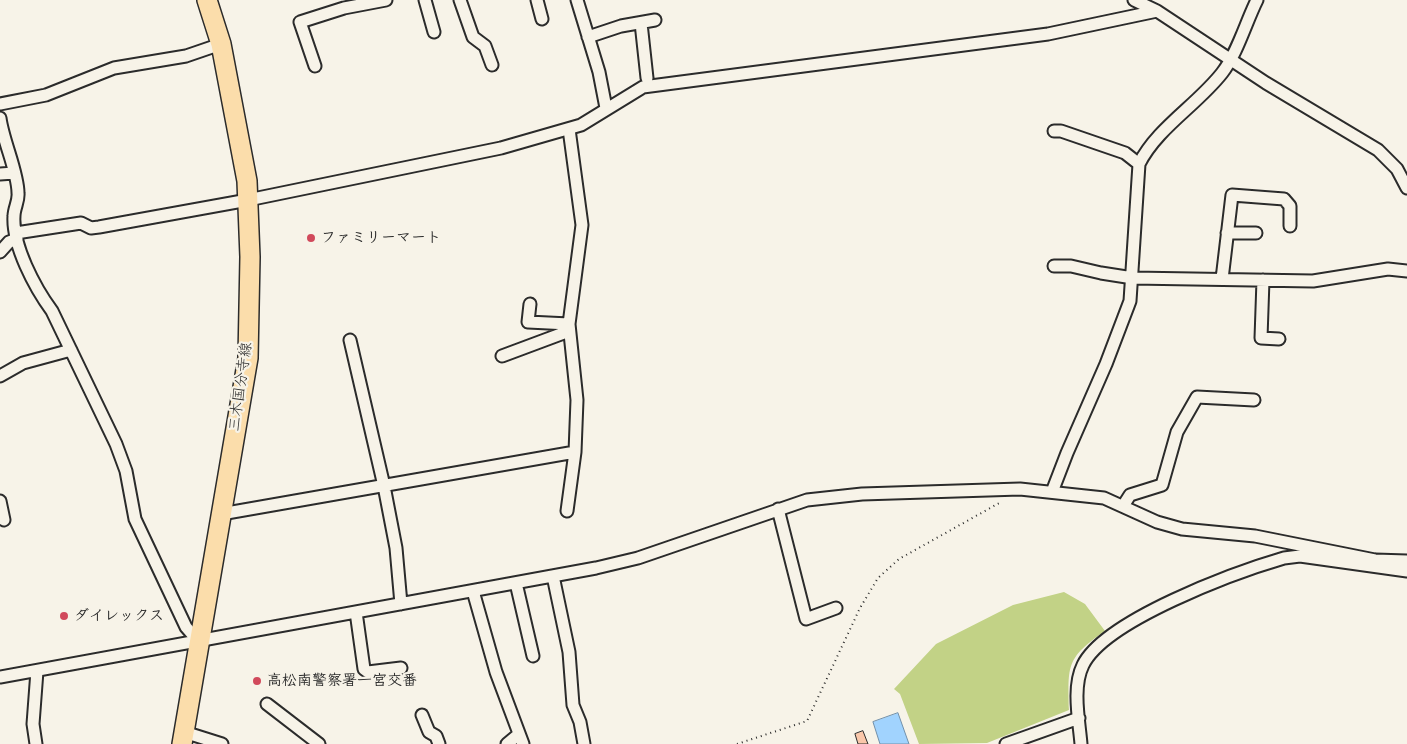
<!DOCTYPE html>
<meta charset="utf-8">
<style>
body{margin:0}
canvas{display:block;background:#f7f3e8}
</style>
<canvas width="1407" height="744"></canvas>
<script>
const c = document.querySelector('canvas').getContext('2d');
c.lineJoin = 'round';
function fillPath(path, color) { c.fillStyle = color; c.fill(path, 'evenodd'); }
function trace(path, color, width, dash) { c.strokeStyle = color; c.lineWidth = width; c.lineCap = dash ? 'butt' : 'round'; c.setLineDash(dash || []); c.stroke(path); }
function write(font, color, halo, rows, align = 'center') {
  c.font = font + ' "Balsamiq Sans","Klee One",sans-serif'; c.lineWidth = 4.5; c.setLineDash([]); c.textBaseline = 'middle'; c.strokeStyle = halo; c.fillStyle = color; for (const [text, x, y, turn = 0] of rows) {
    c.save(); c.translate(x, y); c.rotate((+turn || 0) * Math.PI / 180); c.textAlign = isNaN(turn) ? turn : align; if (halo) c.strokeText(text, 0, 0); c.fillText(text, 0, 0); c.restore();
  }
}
const green = new Path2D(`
 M1064,592L1085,604L1105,631C1066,658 1068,665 1069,710L987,743L919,744L900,694L894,689L936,644L1013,605Z`);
const water = new Path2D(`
 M898,713L909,744H880L873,722Z`);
const building = new Path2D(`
 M863,731L868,744H858L855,734Z`);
const path = new Path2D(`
 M737,744L807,721L860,608L878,578L899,559L1001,502`);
const minor = new Path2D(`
 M425,0L434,32
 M460,0L473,37L485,46L492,65
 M537,0L542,19
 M577,0L599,72L606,108
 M1134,0L1157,11
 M641,23L647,78
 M588,37L621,26L655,20
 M315,66L300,22L344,8L386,0
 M0,104L46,95L114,68L186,56L221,44
 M0,118C3,141 18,172 18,193C19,201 14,208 14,216C12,245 35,288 52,311L116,444L126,471L135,519L186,627L198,641
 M1054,131H1061L1125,153L1139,164
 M0,174L14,173
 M16,233L81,223L91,228L99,227L248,200L501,148L581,125L643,87L1048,34L1157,11L1266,83L1378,150L1397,169L1407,188
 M1227,233H1256
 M0,252L9,242L17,239
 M1054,266H1071L1101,273L1133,278L1313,281L1388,269L1407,271
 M1222,279L1232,195L1284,199L1290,206V226
 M1263,280L1261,338L1279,339
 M530,304L528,322L569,324
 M350,340L384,486L396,548L401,604
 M502,356L569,331
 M0,376L23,363L71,350
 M1052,492L1067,453L1106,364L1130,301L1139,164C1157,128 1197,105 1222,73C1237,54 1246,22 1257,0
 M0,501L4,520
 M1123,506L1130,495L1162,485L1177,432L1197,397L1254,400
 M778,509L806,619L836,608
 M567,511L575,452L577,400L569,324L582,225L569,129
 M221,514L575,452
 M553,576L569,652L573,705L580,722L584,744
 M516,583L533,656
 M473,591L496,672L523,744
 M356,612L364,669L368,672L401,668
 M0,677L596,568L638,558L807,500L862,494L1020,489L1104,498L1157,522L1182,529L1255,536L1375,560L1407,561
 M267,704L319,744
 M422,715L429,732L436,736L439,744
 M184,732L222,744
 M36,744L33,724L37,671
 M507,744L519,734
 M1006,744L1079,718
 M1081,744C1079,720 1072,687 1083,665C1105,620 1236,572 1284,558L1300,556L1407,571`);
const primary = new Path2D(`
 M182,744L248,358L250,257L247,181L221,44L207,0`);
const markers = [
 [311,238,5,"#d1495b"],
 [64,616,5,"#d1495b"],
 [257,681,5,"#d1495b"]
];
const poiNames = [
 ["ファミリーマート",321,238],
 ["ダイレックス",74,616],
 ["高松南警察署一宮交番",267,681]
];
const streetNames = [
 ["三木国分寺線",241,387,-82]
];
fillPath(green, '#c2d286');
fillPath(water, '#a1d3fe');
trace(water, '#7290aa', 1);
fillPath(building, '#fac7aa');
trace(building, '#2b2b2b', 1);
trace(minor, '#2b2b2b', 15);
trace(primary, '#2b2b2b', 22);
trace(path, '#2b2b2b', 2, [1, 4]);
trace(minor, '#f7f3e8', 11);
trace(primary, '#fbddab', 19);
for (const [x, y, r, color] of markers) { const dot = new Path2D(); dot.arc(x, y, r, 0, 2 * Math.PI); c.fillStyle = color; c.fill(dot); trace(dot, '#f7f3e8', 2); }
write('bold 15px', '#2b2b2b', '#f7f3e8', poiNames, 'left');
write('15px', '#2b2b2b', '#f7f3e8', streetNames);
</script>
